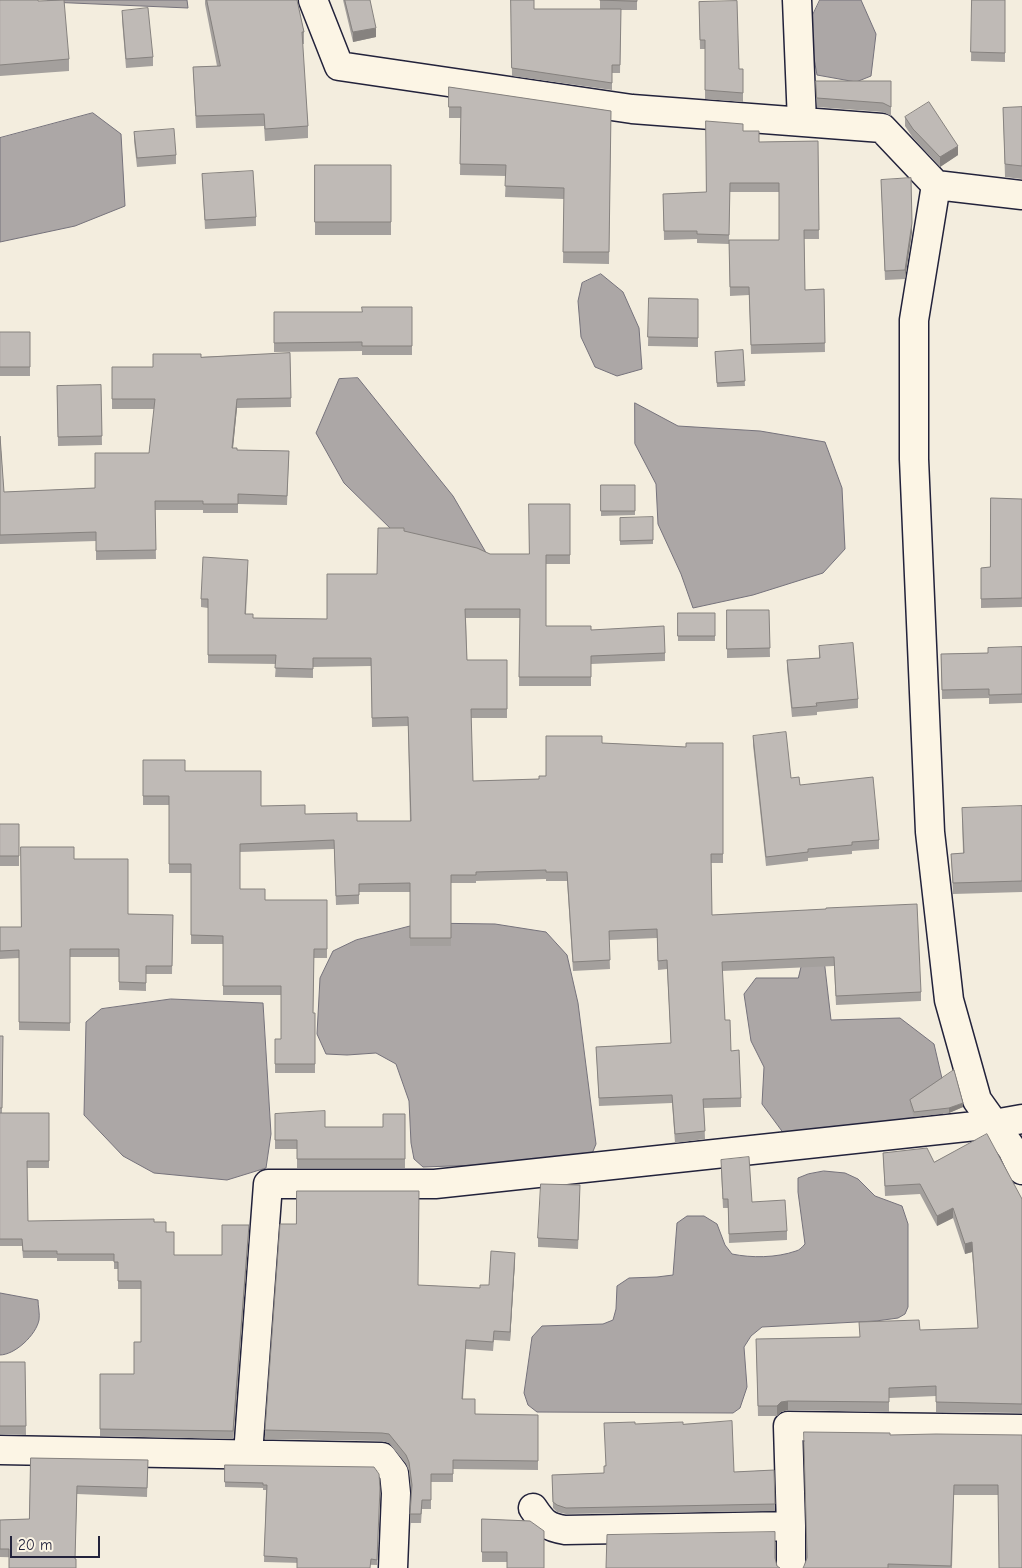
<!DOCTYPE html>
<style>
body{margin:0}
#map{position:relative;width:1022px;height:1568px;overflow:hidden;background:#f3edde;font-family:"Comic Neue",sans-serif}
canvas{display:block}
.scale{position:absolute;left:10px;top:1536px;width:90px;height:22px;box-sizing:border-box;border:2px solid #22223b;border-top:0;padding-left:6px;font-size:15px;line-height:18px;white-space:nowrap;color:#22223b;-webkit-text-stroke:4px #fcf5e5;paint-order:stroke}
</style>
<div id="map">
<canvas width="1022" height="1568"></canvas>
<div class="scale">20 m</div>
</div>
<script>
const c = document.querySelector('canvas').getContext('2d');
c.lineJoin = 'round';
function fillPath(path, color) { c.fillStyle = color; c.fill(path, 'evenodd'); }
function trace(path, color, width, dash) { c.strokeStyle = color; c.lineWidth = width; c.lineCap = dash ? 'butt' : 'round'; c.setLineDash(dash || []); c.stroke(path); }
const water = new Path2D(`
 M48,0H187L188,8L49,2Z
 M820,0H861L876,34L871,76L856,82L817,75L808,25Z
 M93,113L121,134L125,206L75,226L0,242V138Z
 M601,274L623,292L639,328L642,369L617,376L595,367L581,337L578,301L582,283Z
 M358,378L453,496L488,556L393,531L344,483L316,433L339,379Z
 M635,403L678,426L760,431L825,442L842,488L845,549L823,573L753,595L693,608L681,574L658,524L656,484L635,444Z
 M422,923L495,924L546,932L567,955L578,1003L596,1144L589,1161L423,1167L414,1159L411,1143L409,1101L396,1064L376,1053L347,1055L326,1054L317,1034L320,978L333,951L356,940Z
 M807,943L824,959L831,1020L900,1018L934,1044L947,1100L940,1120L787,1138L762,1104L764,1067L751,1041L744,994L756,978H798Z
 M171,999L263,1003L271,1134L266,1168L227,1180L154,1173L123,1156L84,1115L86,1022L101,1009Z
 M824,1171L845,1173L858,1179L875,1196L902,1206L908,1224V1307L905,1314L898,1318L876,1321L762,1327L751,1336L744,1347L747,1387L740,1408L733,1413L537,1412L528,1405L524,1393L532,1337L542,1326L603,1324L613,1320L616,1309L617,1286L629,1278L657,1277L673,1275L677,1223L687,1216H704L717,1224L725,1245L732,1254C751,1258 776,1258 796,1251C800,1250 802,1247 805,1244L798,1192V1178L808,1174Z
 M0,1293L38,1300C38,1306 40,1314 39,1320C36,1335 15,1355 0,1355Z`);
const minor = new Path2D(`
 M313,0L339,66L632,109L882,128L936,185L914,320V459L930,832L949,1000L977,1100L1012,1149L1022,1170
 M797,0L802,122
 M936,185L1022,195
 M0,1450L382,1457L394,1473L396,1493L393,1568
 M248,1454L268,1184H435L994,1124L1022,1119
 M533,1508C543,1523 547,1527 565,1530L791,1526V1568
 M791,1526L788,1426L1022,1429`);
const wall = new Path2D(`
 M0,0L69,59V71L0,76Z
 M205,0H297L304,32V44H302L308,126V138L265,141L264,126L196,128L193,67L217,66L205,4Z
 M343,0H370L376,37L353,42Z
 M511,0L534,9H600V0H637V10H621L620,73H612V90L512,76Z
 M972,0H1005V62L971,61Z
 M699,2L739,69H743V102L705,99V49H700Z
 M122,11L153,57V66L126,68L122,20Z
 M816,81H891V116L883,112L817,107Z
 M449,87L611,111L609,264L563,263L564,199L505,197L506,176L460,175L461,118H449Z
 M1022,107V179L1005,177L1003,108Z
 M905,117L958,155L940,167L913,138L905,126Z
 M743,131L759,142L818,141L819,239H804L805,290L824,289L825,352L751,354L749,295L730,296L729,244L697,243V239L664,240L663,194L706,192ZM730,192H779V240H729Z
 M134,132L176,155V164L137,167L134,141Z
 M315,165H391V235H315Z
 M202,174L256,217V226L205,229Z
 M881,180L912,232L905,279L885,280Z
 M649,298L698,299V347L648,346Z
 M412,307V355H362V351L274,352V312H362Z
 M0,332H30V376H0Z
 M743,350L745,386L717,387L715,352Z
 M290,353L291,407L237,408L233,448L237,450L289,451L287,505L238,504V513H203V510H155L156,559L96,560V541L0,544V436L4,492L95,488L149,453L154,409H112V367H153L201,357Z
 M101,385L102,445L58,446L57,386Z
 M601,485H635V515L601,516Z
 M1022,499V607L981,608V568L990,567Z
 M570,504V564H546V626L591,630L665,653V661L591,664V686H519L520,618H466L467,660H507V718H471L473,781L539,779L546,776L602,743L686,747L723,743V863H711L712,915L826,909L921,992V1001L836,1005L834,966L722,971L725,1020L741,1098V1107L704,1108L705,1139L675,1143L672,1103L599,1106L596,1047L671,1043L667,969L658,970L657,938L609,940L610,969L573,971L567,881H546V879L476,881V883H451V946H410V892H359V904L336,905L334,849L240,852V889L265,900H327V958H314L313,1013H315V1073H275V1039H281V995H223V944H191V873H169V805H143V760L185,771L261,806L305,814L357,821H410L408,726L372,727L371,666L313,667V678L275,677L276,664L208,663V608L201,607V599L248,569L246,614L253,618L327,619L377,574L404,531L490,554H529Z
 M620,518L653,540V544L620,545Z
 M727,610H769L770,657L727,658Z
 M678,613H715V641H678Z
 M819,646L858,699V708L817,712V715L792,717L787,669V660L819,658Z
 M1022,647V703L989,704V698L942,699L941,654L988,653Z
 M753,736L791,778L879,840V849L852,851V854L808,858V861L766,866L753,745Z
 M1022,806V892L953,894L951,854L963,853L962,819Z
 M0,824H19V866H0Z
 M74,859L128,914L173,915L172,974H146V991L119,990V957H70V1031L19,1030V958L0,959V927H21Z
 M0,1036H3L2,1113H49V1168H27L28,1221L154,1222L166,1232L174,1255H222L249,1233L233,1439L100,1436V1374H134L141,1342V1289H118V1269H114V1261H57V1258H23L22,1246H0Z
 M910,1100L963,1107L949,1113L914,1117L910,1105Z
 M275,1114L325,1127H383L405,1114V1168H297V1149H275Z
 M883,1153L934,1162L1022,1199V1413L936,1412V1396L889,1398V1412L788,1410L781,1412L777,1416H758L756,1339L859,1337L920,1330L978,1328L972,1252L965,1254L953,1218L937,1226L920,1194L885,1196Z
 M721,1169L752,1202L787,1231V1240L729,1243L728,1208H723Z
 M580,1195L578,1249L538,1247V1238Z
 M515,1261L510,1341L494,1340L493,1351L466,1349L463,1399L475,1414L538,1415V1470L453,1469V1482H431V1509H422L421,1523H410L411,1491L409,1471L406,1464L389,1443L382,1441L265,1439V1430L418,1285L480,1288L489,1285Z
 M0,1362H25L26,1435L0,1434Z
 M635,1424H683L734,1472L774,1470L775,1511L566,1514L557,1512L553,1508L552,1475L604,1473L605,1466Z
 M890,1435H1022L998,1495H954L952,1568H803Z
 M31,1458L148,1460L147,1497L77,1494L75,1559L0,1557V1520L29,1519Z
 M225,1465L379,1474L377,1565L264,1562L266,1490H263V1488L225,1487Z
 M482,1519L530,1521L507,1562H482Z`);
const shadedWall = new Path2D(`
 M376,28V37L353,42V32Z
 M958,146V155L940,167V157Z
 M912,223V232L905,279V270Z
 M237,399V408L232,457V448Z
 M963,1103V1107L949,1113V1108Z
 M953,1208V1218L937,1226V1216Z
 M249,1225V1233L233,1439V1431Z
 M972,1242V1252L965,1254V1244Z
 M515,1253V1261L510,1341V1332Z
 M788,1401V1410L781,1412L777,1416V1406L781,1402Z`);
const building = new Path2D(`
 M0,0H38V1L64,0L69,59L0,65Z
 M207,0H297L304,32H302L308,126L265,129L264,114L196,116L193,67L220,66Z
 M345,0H370L376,28L353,32Z
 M511,0H534V9H621L620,65H612V83L512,68Z
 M600,0H637V1Z
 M972,0H1005V53L971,52Z
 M737,1L739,69H743V93L705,90V40H700L699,2Z
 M148,8L153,57L126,59L122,11Z
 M816,81H891V107L883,103L817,98Z
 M449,87L611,111L609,252H563L564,188L505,186L506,165L460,164L461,107H449Z
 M929,102L958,146L940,157L913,129L905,117Z
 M1022,107V166L1005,164L1003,108Z
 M706,121L743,124V131H759V142L818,141L819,230H804L805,290L824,289L825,343L751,345L749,287H730L729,240H779V183H730L729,235L697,234V231H664L663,194L706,192Z
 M174,129L176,155L137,158L134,132Z
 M315,165H391V222H315Z
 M253,171L256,217L205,220L202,174Z
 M911,178L912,223L905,270L885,271L881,180Z
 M649,298L698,299V338L648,337Z
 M362,307H412V346H362V342L274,343V312H362Z
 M0,332H30V367H0Z
 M743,350L745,381L717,383L715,352Z
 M290,353L291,398L237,399L232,448H237V450L289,451L287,496L238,494V504H203V501H155L156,550L96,551V532L0,535V436L4,492L95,488V453H149L155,399H112V367H153V354H201V357Z
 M101,385L102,436L58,437L57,386Z
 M601,485H635V511H601Z
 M991,498L1022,499V598L981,599V568L990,567Z
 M529,504H570V555H546V626H591V630L664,626L665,653L591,656V677H519L520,609H465L467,660H507V709H471L473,781L539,779V776H546V736H602V743L686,747V743H723V854H711L712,915L826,909V908L917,904L921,992L836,996L834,957L722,962L725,1020H730L731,1051L739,1050L741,1098L703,1099L705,1131L675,1134L672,1095L599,1098L596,1047L671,1043L667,960L658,961L657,929L609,931L610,960L573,962L567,872H546V870L476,872V875H451V938H410V883L359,884V895L336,896L334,840L240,844V889H265V900H327V949H314L313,1013H315V1064H275V1039H281V986H223V936L191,935V864H169V796H143V760H185V771H261V806L305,805V814L357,813V821H411L408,717L372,718L371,658H313V669L275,668L276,655H208V599H201L203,557L248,560L245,614H253V618L327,619V574H377L378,528H404V531L477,548L490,554H529Z
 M653,517V540L620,541V518Z
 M727,610H769L770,648L727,649Z
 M678,613H715V636H678Z
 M853,643L858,699L816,703L817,706L792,708L787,660L820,658L819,646Z
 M1022,647V694L989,695V689L942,690L941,654L988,653V648Z
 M786,732L791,778L799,777L800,785L873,777L879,840L852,842V845L808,849V852L766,857L753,736Z
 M1022,806V881L953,883L951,854L964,853L962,808Z
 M0,824H19V856H0Z
 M21,847H74V859H128V914L173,915L172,966H146V983L119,982V949H70V1023L19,1022V950L0,951V927H21Z
 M0,1036H3L2,1108H0Z
 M954,1070L963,1103L949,1108L914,1112L910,1100Z
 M325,1111V1127H383V1114H405V1159H297V1140H275V1114Z
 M0,1113H49V1161H27L28,1221L154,1219V1222H166V1232H174V1255H222V1225H249L233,1431L100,1429V1374H134V1342H141V1281H118V1262H114V1254H57V1251H23L22,1239H0Z
 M987,1134L1022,1199V1404L936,1402V1386L889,1388V1402L788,1401L781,1402L777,1406H758L756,1339L860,1337L859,1322L919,1320L920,1330L978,1328L972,1242L965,1244L953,1208L937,1216L920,1184L885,1186L883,1153L927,1148L934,1162Z
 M749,1157L752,1202L785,1200L787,1231L729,1234L728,1199H723L721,1160Z
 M541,1184L580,1185L578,1240L538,1238Z
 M297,1191H419L418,1285L480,1288V1285H489L491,1251L515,1253L510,1332L494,1331L493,1342L466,1340L462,1399H475V1414L538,1415V1461L453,1460V1474H431V1500H422L421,1514H410L412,1485L409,1462L406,1455L389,1434L382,1433L265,1430L280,1224H296Z
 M0,1362H25L26,1426H0Z
 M732,1421L734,1472L774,1470L775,1504L566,1508L557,1505L553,1502L552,1475L604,1473V1466H606L604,1423L635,1422V1424L683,1422V1424Z
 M804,1432L890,1433V1435L936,1434L1022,1435V1568H999L998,1485H954L951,1566L888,1564V1568H803L804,1566L807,1558Z
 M31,1458L148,1460L147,1488L77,1486L75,1559H76V1568H9V1549H0V1520L29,1519Z
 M225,1465L374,1467L379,1474L380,1488L377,1560L371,1559L370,1568H297V1558L264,1556L267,1485H263V1483L225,1482Z
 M482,1519L530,1521L544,1531V1568H507V1552H482Z
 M775,1532V1558L777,1566L780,1568H606L607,1535Z`);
fillPath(water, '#aca7a6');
trace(water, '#75727b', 1);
trace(minor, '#22223b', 31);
trace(minor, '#fcf5e5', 28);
fillPath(wall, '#a4a09d');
fillPath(shadedWall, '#86827f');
fillPath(building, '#bfbab6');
trace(building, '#86827f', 1);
</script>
